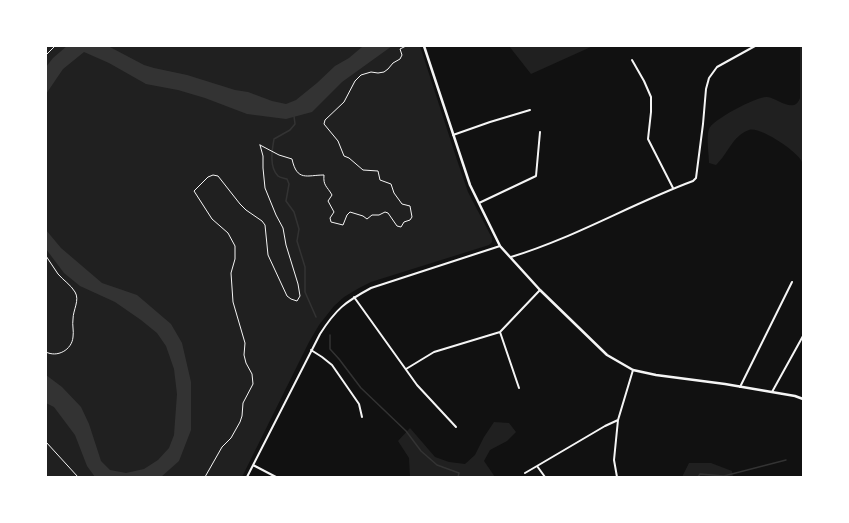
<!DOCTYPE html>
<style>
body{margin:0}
#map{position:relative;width:849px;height:523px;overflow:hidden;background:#111;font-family:"DejaVu Sans",sans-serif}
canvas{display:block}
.frame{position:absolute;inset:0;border:47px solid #fff;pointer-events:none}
</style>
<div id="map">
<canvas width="849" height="523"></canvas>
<div class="frame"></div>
</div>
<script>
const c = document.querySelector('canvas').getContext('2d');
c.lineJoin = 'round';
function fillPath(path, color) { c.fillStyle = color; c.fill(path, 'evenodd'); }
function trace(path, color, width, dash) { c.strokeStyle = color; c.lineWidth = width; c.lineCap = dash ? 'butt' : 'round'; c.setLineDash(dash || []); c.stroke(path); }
const green = new Path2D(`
 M46,46H420L457,160L468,192L492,238V242L489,245L371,282L359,288L344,297L334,306L319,325L309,342L242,477H46Z
 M509,46H593L531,74Z
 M800,46H803V202C802,193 804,169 802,162C798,152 760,126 749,130C732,136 728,154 716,165L709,163C709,154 706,137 709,129C712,120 757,96 767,97C776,98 785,107 794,105C797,104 799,101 800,98Z
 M494,422L509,423L516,432L507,441L490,450L484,461L495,477H410L409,458L398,441L410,428L435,457L449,462L465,464L475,455L484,437Z
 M689,463H711L732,471L733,477H682Z`);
const water = new Path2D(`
 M67,46H108L144,65L154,68L187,75L235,90L248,92L272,101L286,104L296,100L317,83L335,66L349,58L362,47L392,46L342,82L312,112L286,119L247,114L205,98L178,90L146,84L109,63L84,52L63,69L46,94V67L53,58Z
 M46,230L61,248L102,283L137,295L171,324L182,343L191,382V430L179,461L161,477H95L87,466L75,435L54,407L46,403V375L62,387L81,407L89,424L101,461L110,470L126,473L144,469L158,460L169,448L174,435L177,394L174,369L166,346L157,333L141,320L115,302L80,286L64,273L46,249Z`);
const stream = new Path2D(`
 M294,116L295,124L290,130L274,139C272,150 269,167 278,176C280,178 284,178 287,179L289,184L286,201L294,212L299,229L297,241L305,267V292L316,317
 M330,335V349L339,359L361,388L406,431L421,451L437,465L459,473L458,477
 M698,477L700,474L724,476L786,460`);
const path = new Path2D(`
 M46,55L55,46
 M260,145L279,155L292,159C297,182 307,175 324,175C323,186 327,186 332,195L328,201L334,212L330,218L331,222L343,225L347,215L350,212L363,216L367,219L372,215H379L385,212L388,213L397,226L401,227L404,222L410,220L412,217L410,206L402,204L394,193L391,184L380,180L378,171L363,170L349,158L344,156L338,141L324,124L325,120L344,102L355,81L361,75L371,72L378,73L384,72L388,69L393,63L400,59L402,55L400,49L406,46
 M46,256C50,262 54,268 58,274C63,280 71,285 75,292C80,300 73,310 73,319C72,325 74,331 73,337C72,350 57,358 46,352
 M46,442L78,477
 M205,477L222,447L231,438L240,422L242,416L243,403L253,384L252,374L246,363L244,355L245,343L233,302L231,273L235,259V246L228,233L212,219L194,191L208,177L213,175L218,176L240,204L246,210L262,221L265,225L268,255L287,296L291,299L297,301L300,296L298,284L286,245L283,228L276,215L265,188L263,168V156L260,145`);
const minor = new Path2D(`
 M632,60L644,81L651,97V112L648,139L673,188
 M453,135L490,122L530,110
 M479,203L536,176L540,132
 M511,257C574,238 631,204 693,181L696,178L703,124L706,89L709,78L717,67L755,46
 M354,297L417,385L456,427
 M500,332L519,388
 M311,350L322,357L332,365L359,404L362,417
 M406,369L434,352L500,332L540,290
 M740,387L792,282
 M772,392L803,336
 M618,420L633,370
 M253,465L276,477
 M525,473L537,466
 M247,477L320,334C336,309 345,302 371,288L500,246
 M545,477L537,466L605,426L618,420L614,460L617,477`);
const tertiary = new Path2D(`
 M424,46L470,185L500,246L540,290L607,355L633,370L656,375L725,384L795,396L803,399`);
fillPath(green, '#202020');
fillPath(water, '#333');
trace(stream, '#333', 1.5);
trace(path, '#f5f5f5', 1);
trace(minor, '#f5f5f5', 2);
trace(tertiary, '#f5f5f5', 2.5);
</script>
